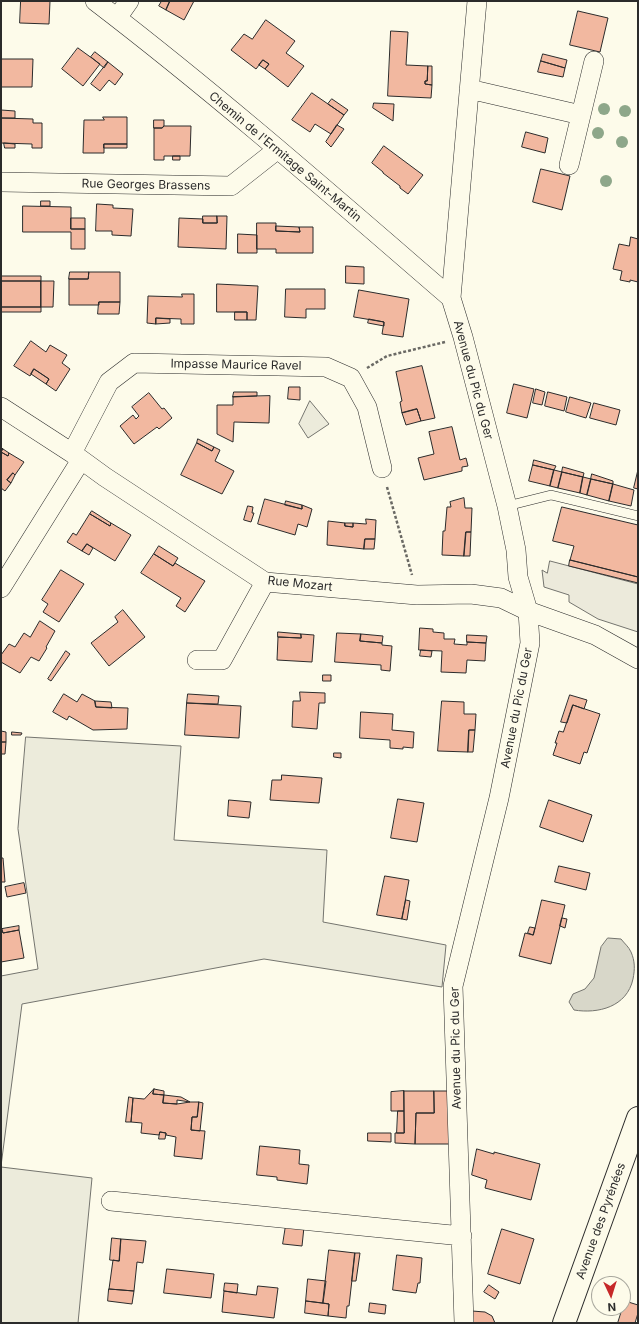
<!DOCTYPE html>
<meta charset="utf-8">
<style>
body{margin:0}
#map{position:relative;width:639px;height:1324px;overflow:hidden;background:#fdfbea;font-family:Inter,sans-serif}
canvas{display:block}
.frame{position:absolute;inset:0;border:2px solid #2b2b2b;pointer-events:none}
.north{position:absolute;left:591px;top:1276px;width:40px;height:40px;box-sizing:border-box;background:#fdfbea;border:1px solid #a9a89e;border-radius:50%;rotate:176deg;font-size:11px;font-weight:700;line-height:16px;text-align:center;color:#2b2b2b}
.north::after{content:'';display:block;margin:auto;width:14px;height:18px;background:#c62828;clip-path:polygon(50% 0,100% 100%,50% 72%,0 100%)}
</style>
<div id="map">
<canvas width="639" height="1324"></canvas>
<div class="frame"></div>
<div class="north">N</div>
</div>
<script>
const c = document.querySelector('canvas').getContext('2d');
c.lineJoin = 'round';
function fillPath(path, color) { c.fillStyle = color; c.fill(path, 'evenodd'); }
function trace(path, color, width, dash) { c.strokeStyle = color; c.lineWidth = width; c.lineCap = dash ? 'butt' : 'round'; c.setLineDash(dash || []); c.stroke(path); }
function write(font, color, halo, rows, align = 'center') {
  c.font = font + ' Inter,sans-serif'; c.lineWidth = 3; c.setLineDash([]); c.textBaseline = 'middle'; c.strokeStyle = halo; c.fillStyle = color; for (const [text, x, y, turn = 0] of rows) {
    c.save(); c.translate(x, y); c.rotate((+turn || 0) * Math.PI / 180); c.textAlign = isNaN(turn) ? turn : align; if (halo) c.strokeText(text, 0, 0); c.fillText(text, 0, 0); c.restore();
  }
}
const green = new Path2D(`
 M310,401L329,424L308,438L299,424Z
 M26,737L181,746L174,840L327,850L323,922L446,945L442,987L264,959L22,1004L1,1166V976L38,969L18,829Z
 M1,1167L92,1178L78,1323H1Z`);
const parking = new Path2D(`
 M550,561L638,584V632L598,619L569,602V595L544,587L542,570L547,573Z`);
const water = new Path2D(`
 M608,938L621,939C624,943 629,947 631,952C635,961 635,969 633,979C627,1007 598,1014 574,1010L569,1002L573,994L585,989L594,978L601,947Z`);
const building = new Path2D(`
 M21,1H50L49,24L20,23Z
 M162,1H170L166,10L159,6Z
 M170,1H194L184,20L166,10Z
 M578,11L608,18L600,52L570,45Z
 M266,20L295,41L286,53L304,66L288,87L265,69L269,64L263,60L256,69L231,50L244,34L252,39Z
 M391,31L408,32L406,65L428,66L427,81H425V84L432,85L431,98L388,96Z
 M78,48L100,64L83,86L62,69Z
 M95,52L108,62L104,68L91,57Z
 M543,54L567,60L565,68L541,61Z
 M1,59H33L32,87H1Z
 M263,60L269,64L265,69L259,65Z
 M541,61L565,68L563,77L538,72Z
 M108,62L123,74L115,85L109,80L100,91L91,84Z
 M428,66H432V85L425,84V81H427Z
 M312,93L344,115L331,134L315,124L310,132L292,120Z
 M332,99L348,110L344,115L328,104Z
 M374,103L394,104L393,121L373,108Z
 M1,110L15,111V118H1Z
 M103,117H127V144H104V153H83L84,120H104Z
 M1,118L33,119V123H42V148H32V144L1,143Z
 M154,120H164V126L162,128H154Z
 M337,125L344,129L331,147L326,142Z
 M164,126H191L190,156H164V160H154V128H162Z
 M526,132L548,138L545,153L522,147Z
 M4,143L15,144V148H5Z
 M104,144H127V148H104Z
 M384,146L423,175L408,194L400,188V186L383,173V172L372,163Z
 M173,156H180V160H173Z
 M541,169L570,176L562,210L533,202Z
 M41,201H50V206H41Z
 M97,204L113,205V208L133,209L131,236L112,235V231H96Z
 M23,206L71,207V229H85V249H71V232H23Z
 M203,216H217V223H203Z
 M217,216H227L226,249L178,247L179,218L203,219V223H217Z
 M71,218H85V229H71Z
 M257,223H276V231L300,232L299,227H313V253H276V249H257Z
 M276,226L299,227L300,232L276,231Z
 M238,234L257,235V253H238Z
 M631,237L638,239V282L630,280V282L620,280L622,271L613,269L619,244L629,246Z
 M346,266L364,267V284L346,283Z
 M70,272H89L88,279H69Z
 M89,272H120V302H99V305H69V279H88Z
 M1,276H41V281H1Z
 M1,281H41V307H1Z
 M41,281H54L53,307H41Z
 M217,284L258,286L256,320H247V312H217Z
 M286,289H325V309H306V318L285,317Z
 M359,290L409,299L403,337L382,334L384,322L354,317Z
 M182,294H194V324H181V319L156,318V324L147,323L148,296L182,297Z
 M99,302H120L119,314H98Z
 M1,307H41V312H1Z
 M235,312H247V320H235Z
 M156,318L170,319V323L156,324Z
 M369,319L384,322V326L368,323Z
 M31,341L46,352L50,345L67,355L62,363L70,369L56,391L46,384L49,379L34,369L30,376L14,366Z
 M422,366L435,418L421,421L417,409L402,413L400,402L402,401L396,372Z
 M34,369L49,379L46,384L31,374Z
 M514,384L534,389L527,418L507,413Z
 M289,387H300V400L288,399Z
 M536,389L545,392L542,405L533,403Z
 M234,392H257V396L233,397Z
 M548,392L567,397L564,411L545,406Z
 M149,393L162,409L164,408L172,418L159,429L157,427L134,444L120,426L133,415L136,419L139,416L132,407Z
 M270,396L269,423L234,422L233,442L217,434V405H233V397Z
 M570,397L591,403L586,418L566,412Z
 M594,403L620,410L616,425L590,418Z
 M417,409L421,421L406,425L402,413Z
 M452,427L460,460L466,458L468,466L462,467V471L424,480L418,458L434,454L429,432Z
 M198,439L214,447L212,451L197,443Z
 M197,443L212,451L214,447L220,450L215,461L234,471L222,494L181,475Z
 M1,447L3,449L1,452L8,456L9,453L24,462L15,475L13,473L7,480L11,483L5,491L1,488Z
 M3,449L9,453L8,456L1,452Z
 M534,460L556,466L554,470L533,465Z
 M533,465L554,470L550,486L529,481Z
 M563,467L584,473L583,477L562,472Z
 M554,470L562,472L558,488L550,486Z
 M638,470V489L634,488Z
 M562,472L583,477L580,493L558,488Z
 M13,473L15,475L11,483L7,480Z
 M592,474L613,481V484L591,479Z
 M583,477L591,479L587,495L580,493Z
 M591,479L613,484L609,501L587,495Z
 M613,484L634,490L631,506L609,501Z
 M464,498L465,508H472L471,532H466L464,556L442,555L443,531H445L447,507H451L450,502Z
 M265,499L302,509V505L312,509L307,527L298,524L295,535L258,524Z
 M286,501L302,505V509L285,505Z
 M248,506L253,507L252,513H254L251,522L244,520Z
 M562,507L638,525V577L570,560L574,546L553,541Z
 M92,511L111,523L110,526L90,514Z
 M90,514L110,526L111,523L131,535L115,561L87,544L82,551L67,542L73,533L76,535Z
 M366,519L376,520L375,539H365L364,549L327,545L328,521L345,523V526L353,527V523L366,524Z
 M345,523H353V527L345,526Z
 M466,532H471L470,556H464Z
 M365,539H375L374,549H364Z
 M87,544L93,548L89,555L82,551Z
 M159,546L178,558L173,566L154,554Z
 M154,554L173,566L175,563L205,581L185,612L176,606L181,598L141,573Z
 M570,560L638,577V583L569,566Z
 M61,570L84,584L59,622L43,612L48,604L42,600Z
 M123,610L145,637L109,666L91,643L118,622L115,617Z
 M40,621L55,631L46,647L47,648L39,661L31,657L20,673L1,662V655L9,644L15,647L24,633L30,637Z
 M420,628L433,629V632L444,633V639H455L454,644L467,645V642L486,643L485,661L467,660L466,673L441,672L442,651L419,650Z
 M278,632L301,634V638L278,637Z
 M337,633L361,634L360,641L382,643V645L392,646L390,671L381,670V665L335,662Z
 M301,634L314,635L312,662L277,660L278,637L301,638Z
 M361,634L383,636L382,643L360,641Z
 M467,635L487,636L486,643L467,642Z
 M421,650L432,651L431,657L420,656Z
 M66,651L70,654L51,681L48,679Z
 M323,675H331V681H323Z
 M300,692L325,693V703H319L317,729L292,727L293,701H300Z
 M64,694L77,702L82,694L95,701L96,707L128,708L127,729L93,730L69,716L67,720L53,712Z
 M188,694L219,696L218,704L187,703Z
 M570,695L587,700L584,709L573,705L567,723L561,722Z
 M95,701L111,702L112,708L96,707Z
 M442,701L464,702V714H476L475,730H469L468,752L438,751Z
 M187,703L241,706L239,738L185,735Z
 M573,705L600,714L587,753L584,752L580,764L553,755L557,743H555L559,731L563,732Z
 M361,712L393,714L392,730L414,732L413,748L403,747V749L390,748V740L360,738Z
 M469,730H475L473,752H468Z
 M1,731L6,732V742H1Z
 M12,732L22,733L21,735H12Z
 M1,742H6L5,754H1Z
 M334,753H341V758L334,757Z
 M282,775L322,778L319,803L270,800L272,780H281Z
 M398,799L424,803L417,842L391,838Z
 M229,800L251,802L249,818L228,816Z
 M549,800L592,815L583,842L540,827Z
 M1,858H3L5,882H1Z
 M559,866L590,873L586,890L555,882Z
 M385,876L409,880L402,919L377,915Z
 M24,883L26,893L7,897L5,887Z
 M406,900L410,901L407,920L402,919Z
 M542,900L565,905L551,964L519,956L525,933L533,935Z
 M562,918L567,919L565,928L560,926Z
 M19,926V930L3,933L2,929Z
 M530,927L535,928L533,935L528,933Z
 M1,929L3,933L19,930L24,958L1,962Z
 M154,1089L164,1091V1095L153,1094Z
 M154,1089L153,1094L164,1095L163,1103L177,1104L190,1102H199L197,1117H192L191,1130L205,1131L202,1159L174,1156L176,1137L166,1135V1133L160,1132L159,1135L141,1133L142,1123L131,1122L133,1098L144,1099Z
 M404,1091V1111H391V1092Z
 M404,1091H434V1113H416L415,1144L395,1143V1133H404Z
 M434,1091H450V1144H415L416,1113H434Z
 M164,1095L181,1097L190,1102L177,1100V1104L163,1103Z
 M129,1097L133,1098L131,1122H126Z
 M199,1102L203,1103L200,1131L191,1130L192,1117H197Z
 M398,1111H404V1133H397Z
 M160,1132L166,1133L165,1139H159Z
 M368,1133H391V1142L368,1141Z
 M260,1146L300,1150L299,1164L309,1165L307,1184L277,1180V1177L257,1175Z
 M477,1149L494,1154V1152L540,1164L531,1200L485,1188L487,1180L472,1175Z
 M286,1225L304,1227L302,1246L283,1244Z
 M502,1229L534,1239L520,1284L488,1274Z
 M112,1238L121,1239L119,1261L110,1260Z
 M121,1239L146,1241L143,1263L137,1262L134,1291L109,1289L113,1260L119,1261Z
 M329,1250L355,1253L349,1306H347L346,1318L328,1316L329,1304L323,1303Z
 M355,1253H360L356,1281H352Z
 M397,1255L422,1258L420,1283H418L416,1293L393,1290Z
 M167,1269L214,1274L211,1298L164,1293Z
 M308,1279L326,1281L323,1303L306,1301Z
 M225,1283L238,1284L237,1293L224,1291Z
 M489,1285L499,1292L495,1299L484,1292Z
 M258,1286L278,1288L274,1318L222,1312L224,1291L256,1295Z
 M109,1289L134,1291L132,1304L108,1301Z
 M306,1301L329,1304L328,1316L305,1313Z
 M625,1301L638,1305V1313L635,1323H618Z
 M370,1303L386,1305L385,1314L369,1312Z
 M472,1311L485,1312L492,1316L495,1323H472Z`);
const path = new Path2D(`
 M367,368L387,356L445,342
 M387,487L412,575`);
const service = new Path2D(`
 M507,506L551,495L638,516`);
const minor = new Path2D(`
 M95,1C218,95 334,197 451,298
 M117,18L129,1
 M469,89L581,115
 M569,165L594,61
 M1,182L231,186L278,149
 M1,407L72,453L105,477L265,582L417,595L471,594L501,598L528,611L595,635L638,659
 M72,453L109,382L134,363L326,367L351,378L367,407L382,468
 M1,588L81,460
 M197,660H222L265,582
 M111,1201L462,1236
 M464,1323L453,986L499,798L530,643L528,611L518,577L516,550L507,506L463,337L451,298L477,1`);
const secondary = new Path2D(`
 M564,1323L638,1118`);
const trees = [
 [604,109],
 [625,111],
 [598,133],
 [622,142],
 [606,181]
];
const streetNames = [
 ["Chemin de l'Ermitage Saint-Martin",285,157,40],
 ["Rue Georges Brassens",146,185,1],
 ["Impasse Maurice Ravel",236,365,1],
 ["Avenue du Pic du Ger",473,380,75],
 ["Rue Mozart",300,584,6],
 ["Avenue du Pic du Ger",517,708,-79],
 ["Avenue du Pic du Ger",456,1048,-91],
 ["Avenue des Pyrénées",601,1221,-70]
];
fillPath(green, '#ecebdb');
trace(green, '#74746e', 1);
fillPath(parking, '#eceadb');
trace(parking, '#74746e', 1);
fillPath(water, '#d8d7c9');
trace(water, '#74746e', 1);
fillPath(building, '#f2b8a0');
trace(building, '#2b2b2b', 1);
trace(service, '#2b2b2b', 10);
trace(minor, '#2b2b2b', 20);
trace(secondary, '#2b2b2b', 24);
trace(path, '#6a6964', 2.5, [3, 2]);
trace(service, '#fdfbea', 9);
trace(minor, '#fdfbea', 19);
trace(secondary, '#fdfbea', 22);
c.fillStyle = '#8ea78a';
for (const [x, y] of trees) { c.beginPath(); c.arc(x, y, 6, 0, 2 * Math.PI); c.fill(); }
write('12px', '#2b2b2b', '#fdfbea', streetNames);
</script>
